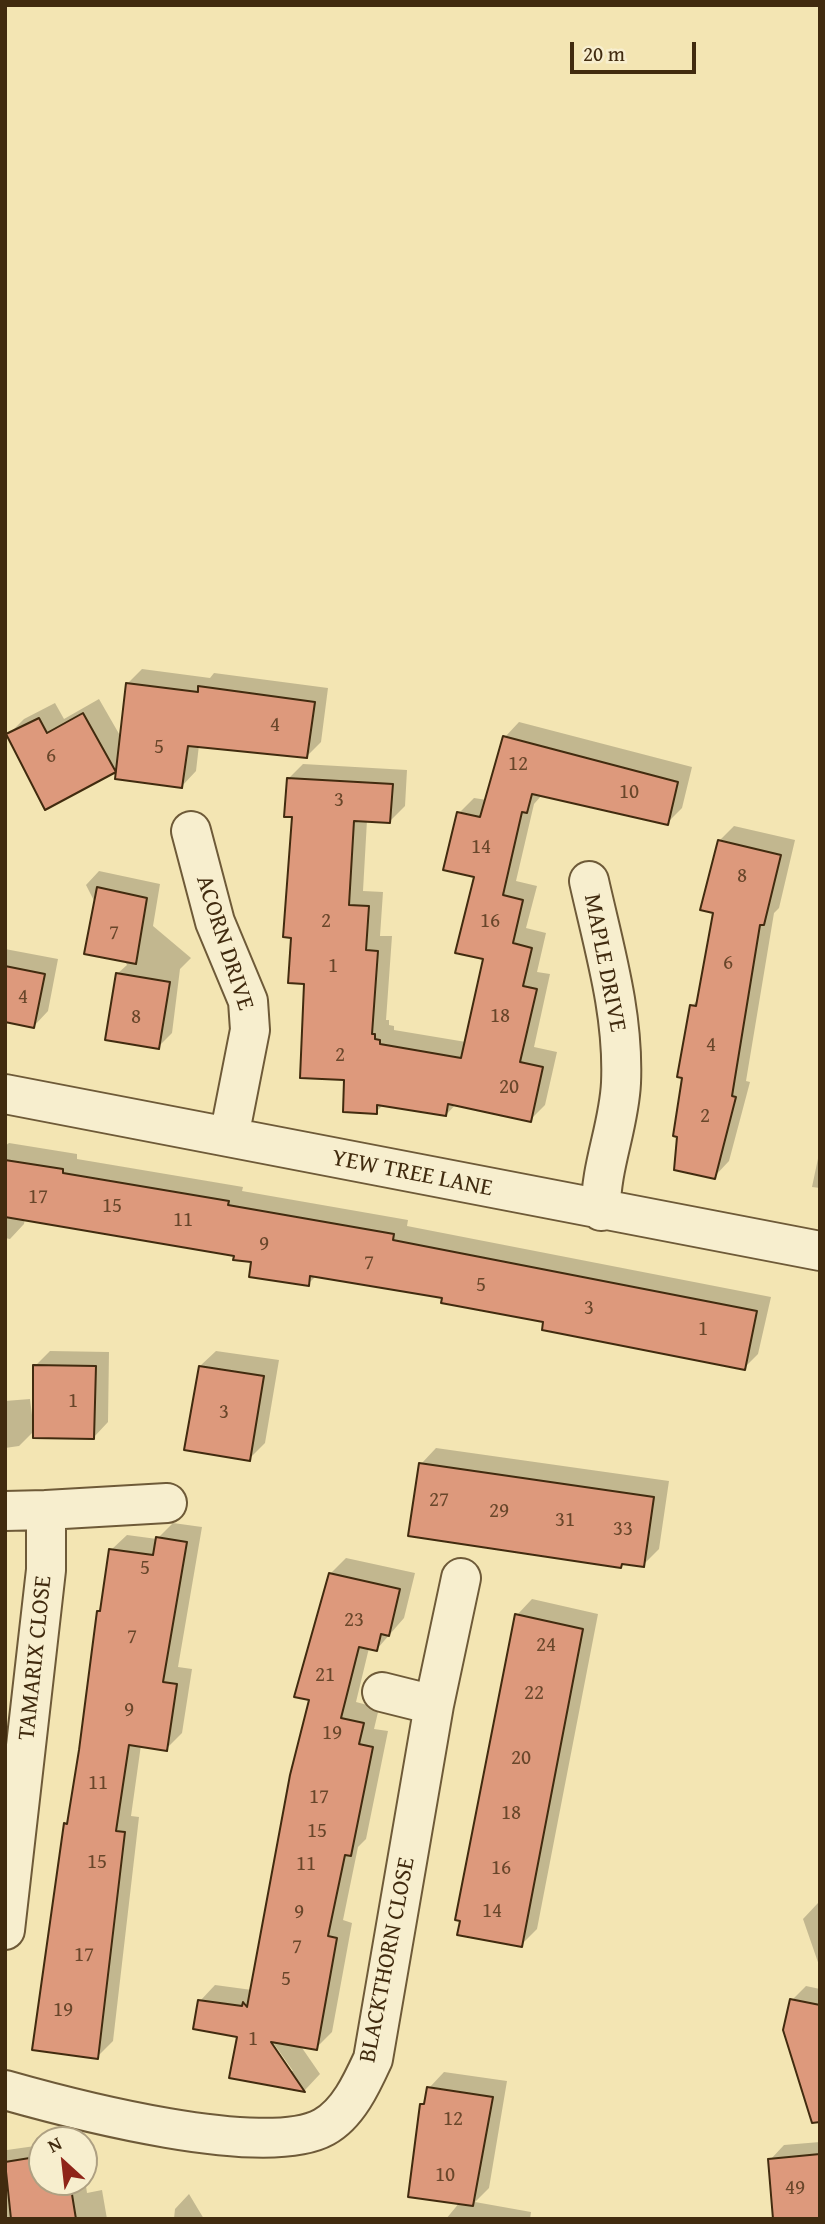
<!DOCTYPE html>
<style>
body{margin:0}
#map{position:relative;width:825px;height:2224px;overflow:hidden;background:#f3e5b3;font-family:"Gentium Book Plus",serif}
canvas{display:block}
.frame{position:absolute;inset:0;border:7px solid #412b0f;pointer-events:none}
.north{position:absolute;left:28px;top:2126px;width:70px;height:70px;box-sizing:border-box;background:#f7eece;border:2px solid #aea082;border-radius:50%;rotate:333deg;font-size:19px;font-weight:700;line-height:28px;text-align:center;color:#412b0f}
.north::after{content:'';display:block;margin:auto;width:24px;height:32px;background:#8f2418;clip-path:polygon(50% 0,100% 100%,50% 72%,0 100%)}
.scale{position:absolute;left:570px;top:42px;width:126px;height:32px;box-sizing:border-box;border:4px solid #412b0f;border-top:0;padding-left:9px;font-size:21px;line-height:24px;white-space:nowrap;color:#412b0f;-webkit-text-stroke:5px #f7eece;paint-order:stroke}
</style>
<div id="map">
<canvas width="825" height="2224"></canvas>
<div class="frame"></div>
<div class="north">N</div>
<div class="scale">20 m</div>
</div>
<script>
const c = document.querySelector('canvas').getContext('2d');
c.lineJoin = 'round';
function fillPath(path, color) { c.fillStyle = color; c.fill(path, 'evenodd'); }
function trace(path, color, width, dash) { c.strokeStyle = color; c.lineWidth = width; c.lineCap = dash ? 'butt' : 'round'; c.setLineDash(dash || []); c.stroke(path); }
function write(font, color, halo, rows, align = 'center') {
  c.font = font + ' "Gentium Book Plus",serif'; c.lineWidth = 5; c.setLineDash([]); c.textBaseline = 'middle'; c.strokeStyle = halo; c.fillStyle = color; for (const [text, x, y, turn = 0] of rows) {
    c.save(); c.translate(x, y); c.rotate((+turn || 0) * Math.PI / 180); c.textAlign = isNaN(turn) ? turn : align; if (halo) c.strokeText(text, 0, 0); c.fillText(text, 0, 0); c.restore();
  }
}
const shadow = new Path2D(`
 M142,669L210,678L214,673L328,688L321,742L307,756L199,745L196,771L182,786L118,767L115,771L8,735L24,719L55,703L64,719L99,699L122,739L128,683Z
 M519,722L692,767L682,808L667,823L542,795L534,804L516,881L537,886L526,928L546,933L537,972L550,974L534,1047L557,1052L545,1105L530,1120L456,1104L446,1115L384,1104L376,1112L346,1078L306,983L292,936L294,816L289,778L303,764L407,770L405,806L390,821L367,820L363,891L383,892L380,936H392L386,1020H389V1025L394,1026V1030L466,1042L485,958L476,876L459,813L474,798L487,800L505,737Z
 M734,826L795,840L779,908L774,913L746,1081L750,1082L729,1161L714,1177L692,1006L700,997L715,912L719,841Z
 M99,871L160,884L153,926L191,958L180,969L172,1033L158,1047L117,974L127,965L86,885Z
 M5,949L58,959L48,1011L34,1026L5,1020Z
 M9,1143L77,1154V1159L243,1187L242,1191L408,1220L407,1226L771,1297L758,1354L744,1368L444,1296L317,1275L308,1284L236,1255L25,1218L24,1224L10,1239L5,1238V1146Z
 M820,1149V1188L812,1187Z
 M50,1351L109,1352L108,1422L94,1437L34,1431L19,1446L5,1448V1401L30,1399L32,1415H34L35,1366Z
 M216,1351L279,1360L265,1443L249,1459L200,1366Z
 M436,1448L669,1481L659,1549L643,1565L624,1562L620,1566L421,1464Z
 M173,1523L202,1527L178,1667L192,1669L182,1733L166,1749L141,1745L131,1816L139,1817L113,2041L97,2057L66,1824L69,1821L99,1611L102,1608L111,1550L127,1535L157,1539Z
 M346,1558L415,1573L404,1618L377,1649L369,1648L356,1702L379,1708L374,1729L388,1731L366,1839L358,1847L343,1920L352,1923L332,2032L316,2048L300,2045L320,2074L305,2090L231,2076L239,2035L200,2001L215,1985L252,1990L312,1699L330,1574ZM267,2034L293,2071H289L264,2036Z
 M532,1599L598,1614L537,1929L521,1945L517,1615Z
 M818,1903H820V1968L803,1919Z
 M806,1986L820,1989V2108L792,2000Z
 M444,2072L507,2081L489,2188L475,2202L531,2212L530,2219H446L460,2202L422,2104L426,2100L429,2088Z
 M5,2134L7,2150L42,2145V2182H84V2172L87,2193L102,2190L107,2219H5Z
 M820,2142V2219L770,2160L784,2145Z
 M189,2194L204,2219H174L175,2209Z`);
const building = new Path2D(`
 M126,683L198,692V686L315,702L307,758L188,746L182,788L115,779Z
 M83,713L116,772L45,810L6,734L39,718L47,733Z
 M503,736L678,782L668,825L532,794L527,813L522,812L503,895L523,900L513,943L532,948L523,986L537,989L520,1062L543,1067L531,1122L448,1104L446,1116L377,1105V1114L343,1112L344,1080L300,1078L304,984L288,983L291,938L283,937L292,817H284L287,778L393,784L390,823L354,821L349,905L369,906L366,950L378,951L372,1034H375V1039L380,1040V1044L461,1058L483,959L455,953L474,877L443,870L457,812L480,817Z
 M718,840L781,855L764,925H760L732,1096L736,1097L715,1179L674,1170L677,1137L673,1136L682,1078L677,1077L690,1005L696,1006L713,913L700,910Z
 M97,887L147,898L136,964L84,954Z
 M5,966L45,974L34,1028L5,1022Z
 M116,973L170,982L159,1049L105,1040Z
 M5,1160L63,1169V1173L229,1201L228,1205L394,1234L393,1240L757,1311L745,1370L542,1330L543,1322L441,1303L442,1298L310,1276L309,1286L249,1277L251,1262L233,1260L234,1256L5,1217Z
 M33,1365L96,1366L94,1439L33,1438Z
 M199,1366L264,1376L250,1461L184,1450Z
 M419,1463L654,1497L644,1567L622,1564L621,1568L408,1536Z
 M156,1537L187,1542L163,1682L177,1684L167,1751L129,1745L116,1831L125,1832L98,2059L32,2050L64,1823L67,1824L79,1750L97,1611H100L109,1549L153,1555Z
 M329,1573L400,1589L389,1636L381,1634L377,1651L359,1647L341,1718L364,1723L359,1744L373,1747L351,1856L345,1855L328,1936L337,1938L317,2050L271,2042L305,2092L229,2078L237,2037L193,2029L198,2000L242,2006L243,2002L247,2007L290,1775L309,1700L294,1697Z
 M515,1614L583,1629L522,1947L457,1935L460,1921L455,1920Z
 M790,1999L820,2005V2122L812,2123L783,2030Z
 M427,2087L493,2097L473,2206L408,2197L420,2104H424Z
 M820,2154V2219H773L768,2159Z
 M42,2156V2182H70L76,2219H11L5,2162Z`);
const street = new Path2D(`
 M191,831L215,922L248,1001L250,1030L229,1137
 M589,881C604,948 624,1014 621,1083C619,1127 600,1167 601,1211
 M5,1094L820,1251
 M46,1510L167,1503
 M5,1511L46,1510V1570L5,1930
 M382,1692L434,1705
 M5,2090C72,2109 265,2160 324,2127C348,2114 362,2083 373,2059L434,1705L461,1578`);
const numberNames = [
 ["4",275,726],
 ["5",159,748],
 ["6",51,757],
 ["12",518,765],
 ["10",629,793],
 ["3",339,801],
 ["14",481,848],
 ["8",742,877],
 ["2",326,922],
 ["16",490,922],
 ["7",114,934],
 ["6",728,964],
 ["1",333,967],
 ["4",23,998],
 ["18",500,1017],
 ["8",136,1018],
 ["4",711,1046],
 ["2",340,1056],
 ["20",509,1088],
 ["2",705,1117],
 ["17",38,1198],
 ["15",112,1207],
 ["11",183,1221],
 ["9",264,1245],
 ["7",369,1264],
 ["5",481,1286],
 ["3",589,1309],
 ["1",703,1330],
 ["1",73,1402],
 ["3",224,1413],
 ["27",439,1501],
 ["29",499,1512],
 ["31",565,1521],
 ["33",623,1530],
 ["5",145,1569],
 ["23",354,1621],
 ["7",132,1638],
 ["24",546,1646],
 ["21",325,1676],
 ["22",534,1694],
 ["9",129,1711],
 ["19",332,1734],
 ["20",521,1759],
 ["11",98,1784],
 ["17",319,1798],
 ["18",511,1814],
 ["15",317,1832],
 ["15",97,1863],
 ["11",306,1865],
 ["16",501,1869],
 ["14",492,1912],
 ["9",299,1913],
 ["7",297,1948],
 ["17",84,1956],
 ["5",286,1980],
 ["19",63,2011],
 ["1",253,2040],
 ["12",453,2120],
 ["10",445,2176],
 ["49",795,2189]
];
const streetNames = [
 ["ACORN DRIVE",224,943,72],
 ["MAPLE DRIVE",604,963,79],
 ["YEW TREE LANE",412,1174,11],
 ["TAMARIX CLOSE",36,1658,-84],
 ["BLACKTHORN CLOSE",388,1960,-79]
];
fillPath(shadow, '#0003');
fillPath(building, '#dd997c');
trace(building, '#412b0f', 2);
trace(street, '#6e5a38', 42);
trace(street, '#f7eece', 38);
write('21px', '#68462a', null, numberNames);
write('24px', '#412b0f', '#f7eece', streetNames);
</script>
